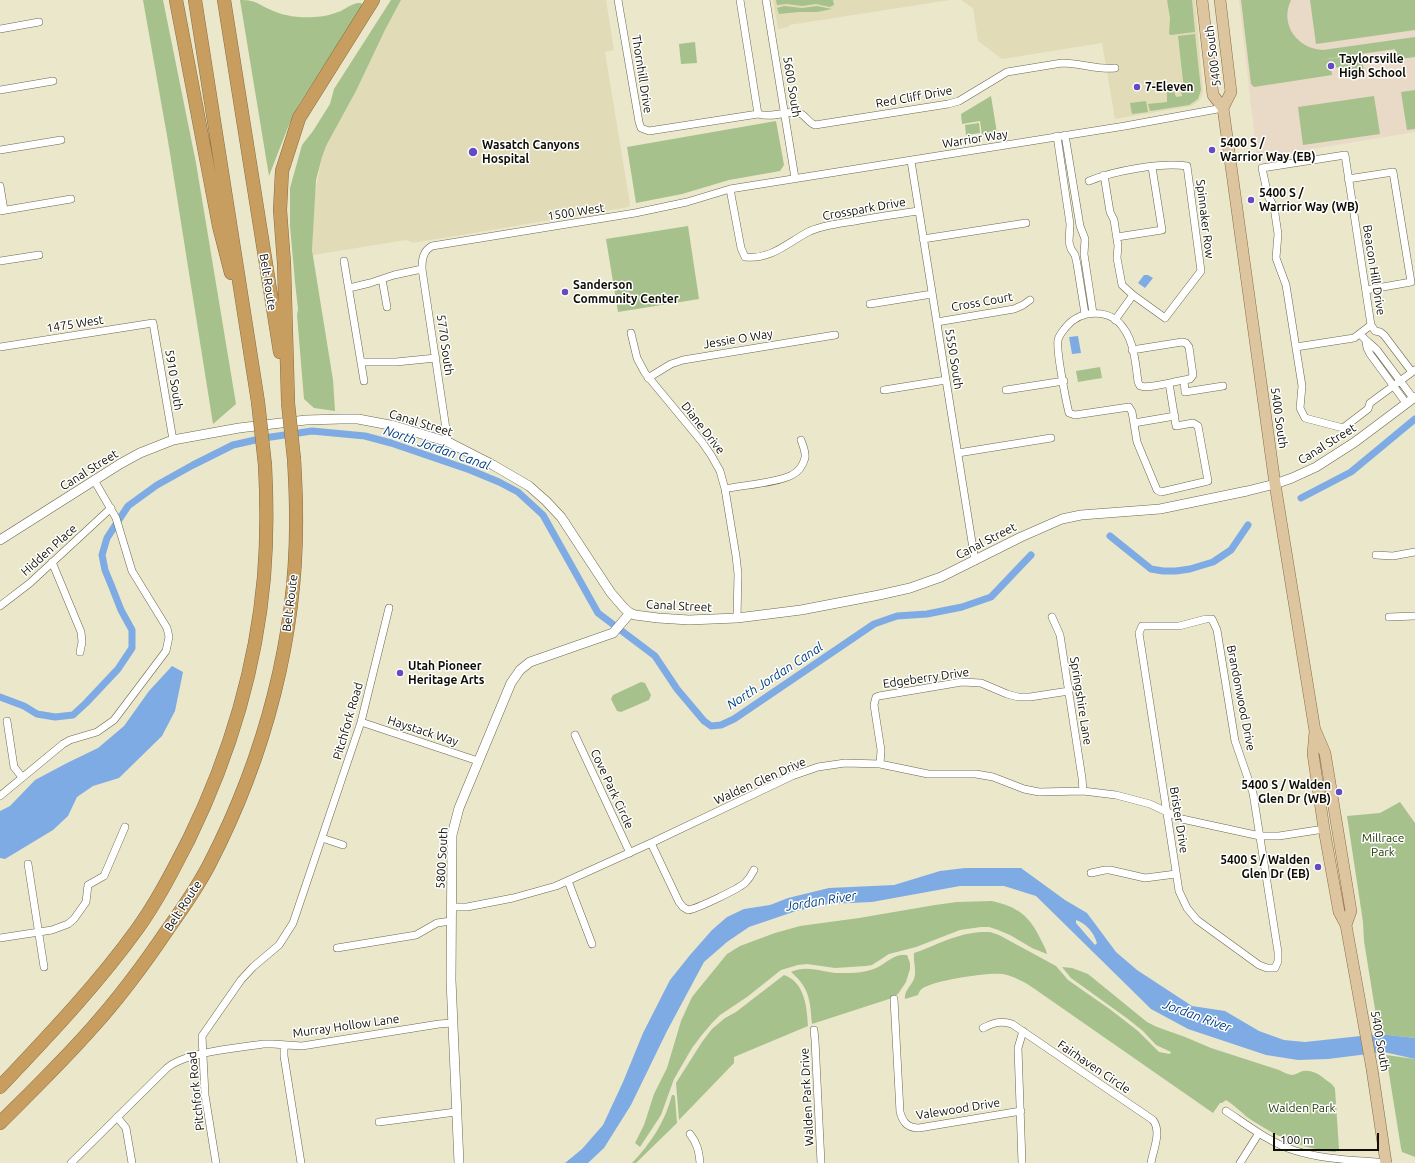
<!DOCTYPE html>
<style>
body{margin:0}
#map{position:relative;width:1415px;height:1163px;overflow:hidden;background:#ebe7cb;font-family:Ubuntu,sans-serif}
canvas{display:block}
.scale{position:absolute;left:1273px;top:1133px;width:106px;height:18px;box-sizing:border-box;border:2px solid #0f0e05;border-top:0;padding-left:5px;font-size:12px;line-height:14px;white-space:nowrap;color:#0f0e05;-webkit-text-stroke:3px #fff;paint-order:stroke}
</style>
<div id="map">
<canvas width="1415" height="1163"></canvas>
<div class="scale">100 m</div>
</div>
<script>
const c = document.querySelector('canvas').getContext('2d');
c.lineJoin = 'round';
function fillPath(path, color) { c.fillStyle = color; c.fill(path, 'evenodd'); }
function trace(path, color, width, dash) { c.strokeStyle = color; c.lineWidth = width; c.lineCap = dash ? 'butt' : 'round'; c.setLineDash(dash || []); c.stroke(path); }
function write(font, color, halo, rows, align = 'center') {
  c.font = font + ' Ubuntu,sans-serif'; c.lineWidth = 3; c.setLineDash([]); c.textBaseline = 'middle'; c.strokeStyle = halo; c.fillStyle = color; for (const [text, x, y, turn = 0] of rows) {
    c.save(); c.translate(x, y); c.rotate((+turn || 0) * Math.PI / 180); c.textAlign = isNaN(turn) ? turn : align; if (halo) c.strokeText(text, 0, 0); c.fillText(text, 0, 0); c.restore();
  }
}
const built = new Path2D(`
 M401,0H606L614,50L605,52L630,204L629,207L413,243L406,240L313,255L312,250L315,193L322,157L326,146L356,91L385,30Z
 M773,0H950L789,25V27L778,29Z
 M961,0H1195L1203,90L1202,95L1199,101L1191,106L1115,119L1102,43L1002,59L978,41L973,8Z`);
const education = new Path2D(`
 M1239,0H1415V132L1257,158Z`);
const green = new Path2D(`
 M143,0H163L196,163L236,404L213,424L169,147Z
 M240,0C255,0 256,3 269,9C283,16 298,18 314,17C323,17 333,14 341,11C346,8 352,4 358,3C361,3 361,3 363,5L298,106L288,127L269,176Z
 M391,0H401L385,30L356,91L326,146L322,157L316,180L312,250L333,380L335,411L314,408L304,399L297,315L298,309L295,282L290,226V188L302,145L313,131L330,104L334,89Z
 M776,0H833L834,5L830,7L816,4L802,6L787,4L777,5Z
 M1167,0H1192L1195,32L1171,35L1169,34L1170,18Z
 M1241,0H1291C1279,25 1298,49 1323,50L1415,37V57L1400,59H1397L1395,49L1319,60L1361,55L1364,71L1349,73V67L1331,68L1332,75L1254,87L1251,84Z
 M1310,0H1415V30L1316,44Z
 M784,6L802,8L817,6L832,9L817,12H799L779,14L777,8Z
 M1195,34L1201,90L1198,99L1189,105L1150,111L1148,104L1167,102V92L1174,91L1176,97L1182,96L1181,90L1183,87V81L1178,36Z
 M695,42L697,63L681,64L679,44Z
 M1415,90V129L1407,130L1401,92Z
 M991,96L997,133L982,135L980,121L962,124L961,114Z
 M1374,96L1380,134L1303,145L1298,107Z
 M1146,101L1148,112L1132,114L1130,103Z
 M776,121L784,165L780,171L729,180L682,194L636,203L627,147Z
 M979,123L980,133L966,135L965,125Z
 M688,226L699,299L618,312L606,239Z
 M1100,367L1102,378L1078,382L1076,371Z
 M641,682L645,683L651,695L649,700L621,712L617,711L611,699L613,695Z
 M1400,802L1415,823V1038L1379,1034L1364,941L1363,922L1347,816L1380,813Z
 M992,901C1018,907 1030,916 1041,940C1043,944 1046,949 1047,954L1032,948L1010,935L998,930L989,927H981L960,930L916,947L889,954L872,965L866,966L835,968L807,964L798,965L781,970L747,997L720,1015L712,1023L701,1036L692,1048L674,1079L661,1115L640,1147L635,1143L644,1125L654,1094L667,1068L681,1021L692,997L727,954L740,946L775,933L800,926L859,918L935,905L957,902Z
 M981,932H990L999,935L1056,966L1068,980L1111,1010L1138,1031L1159,1052L1170,1054L1171,1052L1156,1045L1143,1031L1128,1019L1071,978L1062,967L1072,968L1088,974L1147,1022L1157,1027L1185,1037L1211,1048L1279,1070C1283,1072 1287,1074 1291,1075C1296,1075 1299,1072 1303,1071C1313,1070 1320,1075 1326,1080C1330,1083 1333,1084 1335,1089L1339,1149L1335,1152C1299,1148 1277,1137 1247,1117C1240,1111 1234,1105 1226,1100L1222,1103H1220L1213,1113L1039,992C1028,984 1017,977 1003,974C988,972 936,980 923,988C920,990 919,992 918,995L905,999C904,991 911,986 914,979C917,970 913,962 914,953C938,945 954,934 981,932Z
 M901,955H907L910,963V969L906,982L898,994L889,999L812,1024C810,1001 810,988 791,972C807,964 824,973 840,973C852,973 869,973 880,966C888,961 892,957 901,955Z
 M784,975C805,982 807,1008 808,1026L734,1057V1063L679,1120L676,1083L702,1042L712,1029L725,1018L736,1012Z
 M1386,1055L1415,1059V1157L1402,1152L1401,1148Z
 M672,1095H674L675,1097L677,1123L636,1163H632C651,1143 665,1122 672,1095Z`);
const water = new Path2D(`
 M1144,275H1148L1153,278L1145,288L1138,283Z
 M1078,336L1081,353L1072,354L1069,337Z
 M172,666L183,672L175,711L162,736L119,778L93,786L77,797L68,816L53,830L5,859L0,858V811L10,806L35,780L67,763L98,748L124,726L149,691Z
 M965,868H1021L1065,900L1087,913L1116,952L1137,970L1192,1006L1225,1011L1259,1031L1284,1040L1305,1042L1379,1034L1415,1038V1059L1384,1052L1328,1059L1298,1060L1266,1055L1188,1029L1151,1009L1036,896L1004,886H960L872,902L828,904L796,911L749,927L727,942L704,962L667,1031L631,1105L604,1148L588,1163H565L582,1149L603,1125L623,1082L643,1033L670,980L690,955L712,930L727,917L744,909L770,905L788,898L829,888L894,885L940,871ZM1076,920C1086,923 1094,933 1097,943L1095,945L1076,923Z`);
const canal = new Path2D(`
 M1301,498L1351,472L1415,419
 M1110,536L1151,569L1163,571H1176L1190,569L1213,562L1231,550L1248,525
 M0,697L24,706L37,714L55,717L73,715L86,703L118,669L132,648V630L121,610L112,587L105,570L102,555L107,538L128,506L157,485L193,465L233,445L264,438L312,431L365,436L391,443L470,470L499,482L518,492L543,515L598,613L655,656L677,689L704,721L711,726L721,725L734,719L874,624L897,616L927,614L962,607L991,597L1031,555`);
const minor = new Path2D(`
 M618,0L639,122L641,128L649,131L758,114C771,118 783,112 796,112C805,113 807,122 815,125L948,104L959,101L1007,72L1062,63C1080,63 1098,70 1115,68
 M740,0L758,114
 M766,0L795,178
 M0,29L39,22
 M0,90L53,81
 M1065,135L1080,226L1085,239L1084,254L1093,313
 M1057,136L1070,224L1069,242L1071,249L1075,255L1077,264L1085,314
 M0,150L61,140
 M911,161L975,561
 M1348,179L1393,172L1411,282L1366,290
 M1089,181C1113,171 1162,162 1187,166L1201,271L1165,318L1133,295L1122,285L1117,258L1118,246L1114,220L1110,212L1104,175
 M0,186L4,210
 M730,189L741,248L745,257C772,260 788,242 810,231C824,225 840,223 855,221C876,217 897,214 919,211
 M0,211L71,199
 M1117,237L1162,230L1152,167
 M923,239L1026,223
 M0,261L39,255
 M344,261L364,381
 M382,279L387,307
 M349,288L370,283L394,275L422,269
 M870,304L932,294
 M1115,320L1133,295
 M937,322L1014,309L1023,305L1030,300
 M631,333L637,358L645,373L702,442L711,455L720,471L725,489L736,556L738,574L737,618
 M1360,334C1365,340 1371,344 1377,350L1413,398
 M1366,342L1367,348L1370,354L1406,403
 M0,347L153,323L173,440
 M1296,347L1354,338L1371,325
 M1132,350L1182,342L1186,343L1189,347L1193,375L1190,379L1184,380
 M361,362H396L436,358
 M1412,372L1384,335L1380,332L1375,331L1371,325L1345,155L1262,168L1268,196L1274,207L1278,234L1276,258L1286,285L1302,386L1300,408L1305,418L1343,428L1368,409L1370,403L1415,370
 M648,378L671,364L683,360L835,335
 M1169,383L1176,426L1193,423L1198,426L1208,481L1161,492L1157,490L1137,442L1132,412L1129,407L1075,415L1069,413C1066,401 1056,350 1058,340C1059,335 1063,331 1066,327C1081,309 1111,308 1124,329C1134,342 1136,366 1138,382L1140,386C1150,389 1172,382 1184,380L1185,392L1223,386
 M884,390L946,380
 M1006,390L1064,381
 M1134,423L1175,416
 M448,442L422,269C422,259 423,251 432,246L635,213L687,202L730,189L1125,126L1223,108
 M958,453L1051,438
 M725,489C743,485 777,483 792,475C798,472 803,465 805,458C806,452 803,446 801,440
 M1376,555L1393,556L1415,552
 M52,562L81,632L82,642L80,652
 M0,606L30,583L111,508
 M1052,617L1060,635L1082,778L1083,791
 M1389,617L1415,616
 M1206,619H1212L1217,630L1235,741L1253,793L1278,952V961L1275,968H1267L1259,965L1197,920L1187,908L1179,891L1139,633L1142,626H1179Z
 M7,721L14,767L22,777
 M361,722L478,761
 M575,735L630,853
 M880,764L881,750L874,705L876,697L879,696L962,682L981,683L1007,694L1018,697H1030L1069,691
 M0,796L63,744L70,740L97,732L114,720L166,651L169,637L167,628L132,571L116,518L94,480
 M322,838L343,845
 M651,843L679,902L683,907L688,910C697,909 738,889 745,883C749,879 752,874 754,870
 M28,864L44,967
 M1091,873L1105,870H1110L1145,878L1176,874
 M568,881L592,944
 M452,907H467L513,898L556,886L651,843L792,776L818,767L845,763L880,764L928,774H976L993,777L1024,789L1039,792L1083,791L1116,795L1150,804L1182,819L1260,836H1279L1324,829
 M0,938L52,930L68,924L74,919L86,902L88,885L104,876L125,827
 M337,948L416,935L437,923L451,921
 M894,999L900,1112C903,1123 908,1128 919,1128L1021,1111
 M983,1028C993,1023 1001,1020 1012,1024L1153,1120C1162,1132 1153,1150 1151,1163
 M814,1030L815,1040L821,1163
 M284,1045V1056L301,1163
 M1226,1111C1247,1125 1269,1142 1293,1150C1324,1160 1356,1160 1388,1163
 M117,1117L126,1128L132,1163
 M379,1122L456,1112
 M690,1134C697,1143 699,1151 700,1163
 M71,1163L167,1068C185,1052 238,1048 263,1044H273L302,1046L439,1024L452,1023
 M216,1163L205,1095L202,1036L241,980L253,967L279,945L293,923L361,722L389,608
 M1022,1163L1018,1048L1023,1031
 M1240,1163L1259,1133`);
const tertiary = new Path2D(`
 M0,540L120,464L140,453L173,440L239,428L306,420L341,419H358L395,426L448,442L493,465L529,486L546,501L561,517L611,593L624,608L630,613L635,615L658,618L689,620L737,618L801,610L879,595L910,588L941,577L1021,537L1062,519L1081,515L1160,509L1247,491L1275,484L1292,478L1316,467L1355,442L1415,397
 M459,1163L451,980L452,835L459,808L511,683L520,670L530,662L613,633L630,613`);
const primary = new Path2D(`
 M1202,0L1213,95L1223,108L1275,484L1315,731L1313,754L1324,829L1339,912L1346,925L1372,1069L1386,1163
 M1220,0L1231,92L1223,108
 M1316,732L1325,753L1351,911L1346,925`);
const motorway = new Path2D(`
 M176,0L219,226L231,273
 M195,0L258,402
 M224,0L280,352
 M288,401L284,263L280,210L282,171L299,118L373,0
 M0,1087C48,1036 97,985 138,928C158,900 173,870 189,839C229,757 256,668 264,577C267,540 267,502 265,465
 M0,1123C31,1092 63,1061 92,1028C120,997 145,963 168,929C183,908 197,888 209,865C265,757 298,634 296,512C296,494 295,476 294,459`);
const motorwayBridge = new Path2D(`
 M258,402L265,465
 M288,403L294,459`);
const markers = [
 [1331,66,4,"#644bc3"],
 [1137,87,4,"#644bc3"],
 [1212,150,4,"#644bc3"],
 [473,152,5,"#644bc3"],
 [1251,200,4,"#644bc3"],
 [565,292,4,"#644bc3"],
 [400,673,4,"#644bc3"],
 [1339,792,4,"#644bc3"],
 [1318,867,4,"#644bc3"]
];
const streetNames = [
 ["5400 South",1213,56,-97],
 ["Thornhill Drive",642,74,81],
 ["5600 South",792,87,81],
 ["Red Cliff Drive",914,97,-10],
 ["Warrior Way",975,139,-9],
 ["Crosspark Drive",864,209,-10],
 ["1500 West",576,212,-9],
 ["Spinnaker Row",1205,219,83],
 ["Beacon Hill Drive",1374,270,81],
 ["Belt Route",268,282,81],
 ["Cross Court",982,302,-10],
 ["1475 West",75,324,-9],
 ["Jessie O Way",738,339,-9],
 ["5770 South",445,345,82],
 ["5550 South",954,359,81],
 ["5910 South",174,380,81],
 ["5400 South",1279,418,82],
 ["Canal Street",421,423,17],
 ["Diane Drive",703,428,52],
 ["Canal Street",1327,444,-32],
 ["Canal Street",89,470,-32],
 ["Canal Street",986,541,-27],
 ["Hidden Place",49,550,-42],
 ["Belt Route",290,603,-83],
 ["Canal Street",679,606,3],
 ["Edgeberry Drive",926,678,-8],
 ["Brandonwood Drive",1241,698,79],
 ["Springshire Lane",1081,701,81],
 ["Pitchfork Road",348,721,-74],
 ["Haystack Way",423,731,18],
 ["Walden Glen Drive",760,781,-24],
 ["Cove Park Circle",612,789,65],
 ["Brister Drive",1179,820,81],
 ["5800 South",442,858,-87],
 ["Belt Route",183,906,-57],
 ["Murray Hollow Lane",346,1026,-8],
 ["5400 South",1380,1041,80],
 ["Fairhaven Circle",1094,1067,34],
 ["Pitchfork Road",196,1091,-96],
 ["Walden Park Drive",807,1097,-93],
 ["Valewood Drive",958,1109,-9]
];
const poiNames = [
 ["Taylorsville",1339,59],
 ["High School",1339,73],
 ["7-Eleven",1145,87],
 ["5400 S /",1220,143],
 ["Warrior Way (EB)",1220,157],
 ["Wasatch Canyons",482,145],
 ["Hospital",482,159],
 ["5400 S /",1259,193],
 ["Warrior Way (WB)",1259,207],
 ["Sanderson",573,285],
 ["Community Center",573,299],
 ["Utah Pioneer",408,666],
 ["Heritage Arts",408,680],
 ["5400 S / Walden",1331,785,"right"],
 ["Glen Dr (WB)",1331,799,"right"],
 ["5400 S / Walden",1310,860,"right"],
 ["Glen Dr (EB)",1310,874,"right"]
];
const parkNames = [
 ["Millrace",1383,838],
 ["Park",1383,852],
 ["Walden Park",1302,1108]
];
const waterNames = [
 ["North Jordan Canal",437,448,19],
 ["North Jordan Canal",775,676,-33],
 ["Jordan River",821,901,-9],
 ["Jordan River",1197,1016,20]
];
fillPath(built, '#e1dbb8');
fillPath(education, '#e9d9c7');
fillPath(green, '#a6c18b');
fillPath(water, '#7fabe4');
trace(canal, '#7fabe4', 7);
trace(minor, '#6b674e', 8);
trace(tertiary, '#6b674e', 10);
trace(primary, '#876c40', 12);
trace(motorway, '#876c40', 14);
trace(minor, '#fff', 7);
trace(tertiary, '#fff', 9);
trace(primary, '#ddc5a0', 11);
trace(motorway, '#c79e60', 13);
trace(motorwayBridge, '#876c40', 14, []);
trace(motorwayBridge, '#c79e60', 13);
for (const [x, y, r, color] of markers) { const dot = new Path2D(); dot.arc(x, y, r, 0, 2 * Math.PI); c.fillStyle = color; c.fill(dot); trace(dot, '#fff', 1.5); }
write('12px', '#0f0e05', '#fff', streetNames);
write('bold 12px', '#0f0e05', '#fff', poiNames, 'left');
write('12px', '#253909', '#fff', parkNames);
write('italic 13px', '#004082', '#fff', waterNames);
</script>
